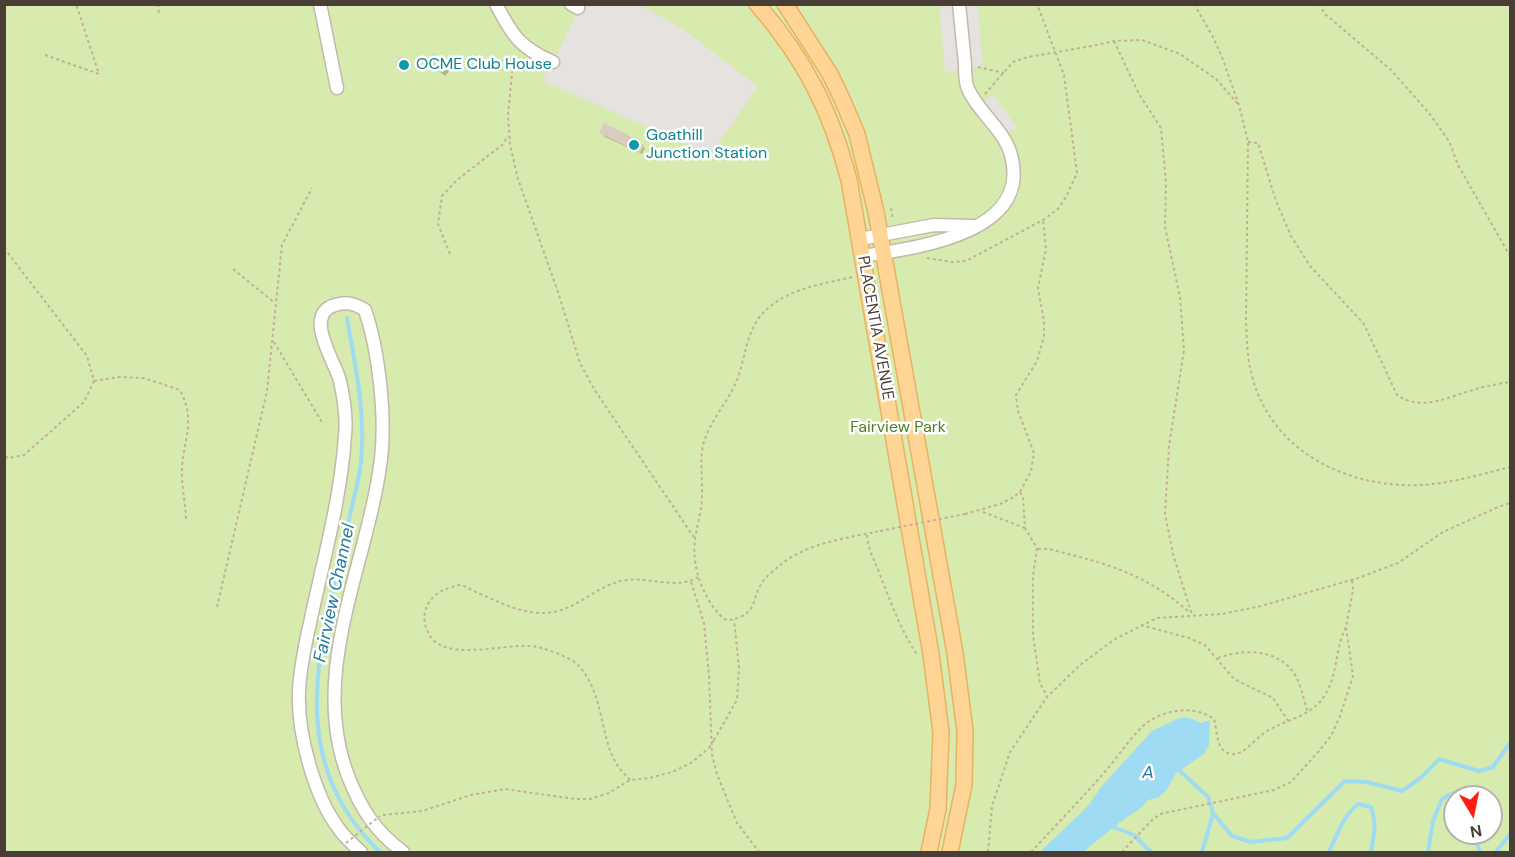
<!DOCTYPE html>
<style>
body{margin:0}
#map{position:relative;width:1515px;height:857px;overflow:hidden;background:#f4efe7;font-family:"DM Sans",sans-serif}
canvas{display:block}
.frame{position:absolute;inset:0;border:6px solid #483e35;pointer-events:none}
.north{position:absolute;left:1443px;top:785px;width:60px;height:60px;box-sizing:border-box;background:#fff;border:2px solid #b6b2ae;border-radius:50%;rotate:170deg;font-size:16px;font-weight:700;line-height:24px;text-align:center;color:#483e35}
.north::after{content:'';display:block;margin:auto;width:21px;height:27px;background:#ff1c13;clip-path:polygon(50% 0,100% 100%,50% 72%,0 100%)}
</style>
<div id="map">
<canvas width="1515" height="857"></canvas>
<div class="frame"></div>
<div class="north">N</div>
</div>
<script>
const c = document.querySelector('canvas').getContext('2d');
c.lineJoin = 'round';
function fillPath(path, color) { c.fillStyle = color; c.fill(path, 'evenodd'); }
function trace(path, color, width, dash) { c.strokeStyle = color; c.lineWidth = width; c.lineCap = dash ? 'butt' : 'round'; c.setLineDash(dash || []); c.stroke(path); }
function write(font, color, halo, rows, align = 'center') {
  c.font = font + ' "DM Sans",sans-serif'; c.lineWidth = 5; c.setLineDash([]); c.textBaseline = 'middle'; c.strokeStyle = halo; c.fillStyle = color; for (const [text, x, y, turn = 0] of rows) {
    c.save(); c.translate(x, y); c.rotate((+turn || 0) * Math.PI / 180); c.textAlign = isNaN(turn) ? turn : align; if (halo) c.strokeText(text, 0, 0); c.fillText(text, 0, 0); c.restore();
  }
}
const green = new Path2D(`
 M5,5H1510V852H5ZM1455,797H1491V833H1455Z`);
const parking = new Path2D(`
 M640,4L686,31L758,87L710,155L542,80L553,62L581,5Z
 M939,5H978L982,67L945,72Z
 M993,94L1017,127L1002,136L980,105Z`);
const water = new Path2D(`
 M1182,717L1193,719L1201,723L1210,720L1209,745L1204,754L1176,773L1166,791L1157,798L1148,800L1142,807L1120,822L1083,852H1040L1087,807L1102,786L1152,731Z`);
const shadow = new Path2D(`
 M446,65L450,70L445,76L433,66Z
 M600,132L628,136L645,148L642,154L605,137Z`);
const stream = new Path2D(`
 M347,318C355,365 366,413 361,462C359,480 354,497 350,515C324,635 278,754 380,852
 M1179,770L1208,797L1213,813L1232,836L1251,842L1287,838L1345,781L1367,782L1402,791L1422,777L1439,759L1479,771L1493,767L1510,743
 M1113,827L1134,835L1151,852
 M1473,833L1480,852
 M1202,852L1213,814
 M1329,852C1337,835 1343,816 1358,804L1371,807C1377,825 1374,835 1371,852
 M1428,852L1433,821L1442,799L1453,793L1461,797
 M1496,852L1510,834`);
const building = new Path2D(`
 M434,53L447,64L439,73L426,62Z
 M400,57L411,66L406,73L397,66L399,65L396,63Z
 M604,123L629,135L628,137L644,145L640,153L599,133Z`);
const path = new Path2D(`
 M158,4L159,14
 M1194,4L1213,37L1222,57L1239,105L1248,142L1246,322C1247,339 1247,356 1251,372C1269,450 1345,488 1420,485C1450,484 1481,474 1510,467
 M1319,4L1325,14L1391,70L1429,113L1449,141L1458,165L1510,256
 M1114,41L1139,94L1161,128L1166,183L1165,227L1180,297L1184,350L1169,446L1165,514L1173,554L1192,615
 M45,55L99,74L76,4
 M513,64L508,114L510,145L518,179L558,292L580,363L594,389L695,539
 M978,67L1004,73
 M985,94L1013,62L1028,57L1092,46L1114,41L1142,40L1180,54L1216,79L1238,104
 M1248,142L1258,143L1276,201L1291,236L1310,266L1364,324L1397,395C1422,412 1447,397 1473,390C1485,386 1498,384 1510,382
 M891,208L893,220
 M4,248L87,356L94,381L84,402L24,455L8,458L4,456
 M450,254L438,224L442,196L457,180L502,145L508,136
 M927,258L952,262L966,261L1043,220L1058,209L1066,197L1077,173L1064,75L1037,4
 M233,269L275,303
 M852,277C820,285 788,288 764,312C746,330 746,357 737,380C729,400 714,416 706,436C698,455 703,475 702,495C702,510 697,525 695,540C691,567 704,601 724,619C731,621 735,619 742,616C756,609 753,598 760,586C764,578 773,571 779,566C806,543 847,538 880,531
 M274,342L323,424
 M94,381L119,377L144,378L180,390C196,421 184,437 182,468C181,485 186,504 186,521
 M1020,492L1023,498L1025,528L1037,548L1033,576V635L1040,683L1047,696
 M983,512L1025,528
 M965,514L1000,504L1012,498L1020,492L1031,471L1034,453L1018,411L1016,395L1037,361L1044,337V321L1038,288L1046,249L1043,220
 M867,535C868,550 875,561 880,575C891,603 901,631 918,656
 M1038,549H1049C1104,563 1146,573 1190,613
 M691,582L704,623L709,676L712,755L717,774L737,823L759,852
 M217,607L267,391L282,245L312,188
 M1141,625L1189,638L1205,645L1234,679L1273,698L1288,721
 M1218,658C1243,649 1276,648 1294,673C1301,684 1304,701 1308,713
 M714,740L737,700L739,668L734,620
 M630,780C626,775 621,771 618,766C599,738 605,695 579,666C571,657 541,646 529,646C503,644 440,663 428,632C424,624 423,615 427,606C430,599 439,591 446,589C450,588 456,585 460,585C465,586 472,590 476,592C497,601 517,612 540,613C577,614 594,584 627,580C651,577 677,590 698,577
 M383,815L422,811L471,795L505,789L575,799H590L609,793L630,780L649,778L672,772L691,763L709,748
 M988,852L992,806L1010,752L1047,697L1080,665L1115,639L1157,618L1222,614L1261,606L1358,578L1398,563L1443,532L1498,507L1510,503
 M1031,852C1057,824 1084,796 1109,767C1119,755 1136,730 1148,722C1167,709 1195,705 1214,719C1218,731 1215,751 1231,754C1241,756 1251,744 1258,738C1278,719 1312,720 1326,693C1338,673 1335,648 1346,627
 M1122,852L1151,821L1160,814L1274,790L1291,782L1319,751L1331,736L1340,716L1353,676L1346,627L1353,590L1352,580`);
const minor = new Path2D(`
 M320,4L337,88
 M496,4C512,35 520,48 553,62
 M571,4L578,8
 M860,239L934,225L973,226
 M863,256C915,248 1033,234 1011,155C1005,130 974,108 967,86C965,79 965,71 965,64C963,44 961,24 959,4
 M361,852C354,845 345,838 339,829C314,796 297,732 299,691C300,669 305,645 310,623C323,561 341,499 345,435C347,417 344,399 340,381C336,363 302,315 335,305C347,301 355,304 365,310C379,351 386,417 381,459C368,564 308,671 348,776C361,809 375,831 403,852`);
const major = new Path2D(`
 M757,4C805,59 831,111 849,180L931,654L941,732L938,809L929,852
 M785,4L830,74L842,99L857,134L876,212L955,653L965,731L964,785L950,852`);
const pathBridge = new Path2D(`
 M880,531L965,514
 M709,748L714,740
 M346,843L380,816`);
const markers = [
 [404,65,6,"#0f9aa8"],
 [634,145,6,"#0f9aa8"]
];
const cultureNames = [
 ["OCME Club House",416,65],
 ["Goathill",646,136],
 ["Junction Station",646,154]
];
const streetNames = [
 ["PLACENTIA AVENUE",875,328,80]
];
const parkNames = [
 ["Fairview Park",898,428]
];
const waterNames = [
 ["Fairview Channel",335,593,-78],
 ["A",1148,773]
];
fillPath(green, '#d6ebad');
fillPath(parking, '#e5e2df');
fillPath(water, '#a0dbf4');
fillPath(shadow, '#0003');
trace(stream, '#a0dbf4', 4);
fillPath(building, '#daccbf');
trace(minor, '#c3b8ac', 15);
trace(major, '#eab15f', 18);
trace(path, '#c3af99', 2, [3, 3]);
trace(minor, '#fff', 12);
trace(major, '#ffd595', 15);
trace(pathBridge, '#c3af99', 2, [3, 3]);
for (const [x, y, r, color] of markers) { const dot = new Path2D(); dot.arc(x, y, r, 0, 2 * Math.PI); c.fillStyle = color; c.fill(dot); trace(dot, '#fff', 2); }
write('16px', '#0d838f', '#fff', cultureNames, 'left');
write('16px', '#483e35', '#fff', streetNames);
write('16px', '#507d25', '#fff', parkNames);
write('italic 18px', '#257aa1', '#fff', waterNames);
</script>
